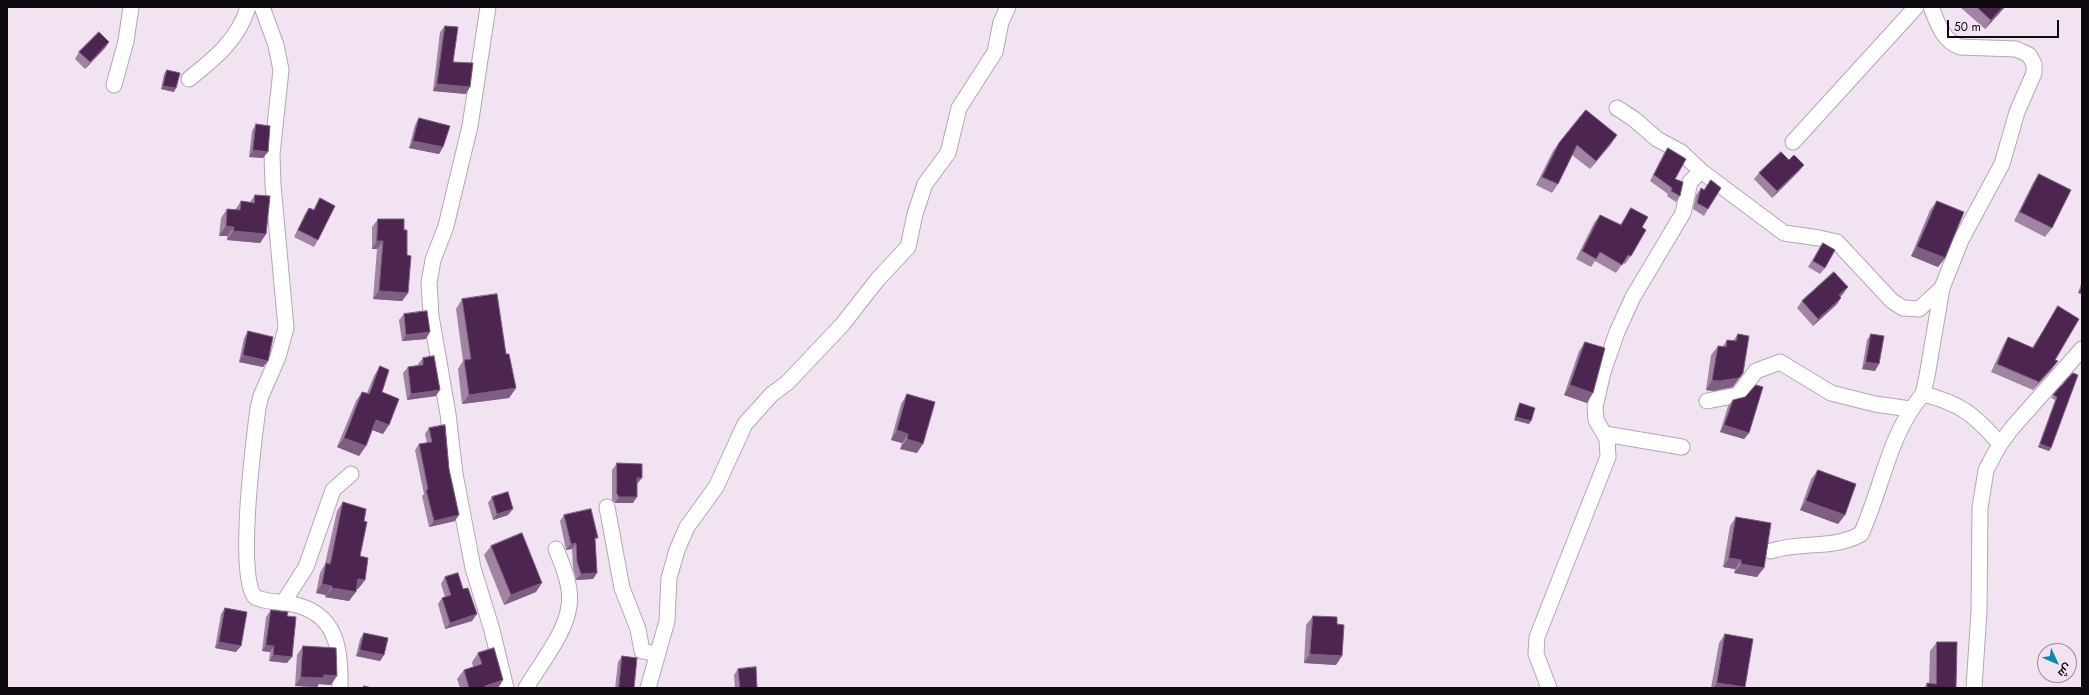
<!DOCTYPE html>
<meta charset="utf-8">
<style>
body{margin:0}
#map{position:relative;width:2089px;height:695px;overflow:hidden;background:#f2e3f3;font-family:Jost,Cairo,sans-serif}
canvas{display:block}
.frame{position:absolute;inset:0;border:8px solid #0e090f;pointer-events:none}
.north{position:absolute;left:2037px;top:643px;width:40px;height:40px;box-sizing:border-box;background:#f2e3f3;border:1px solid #978c98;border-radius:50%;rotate:134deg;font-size:11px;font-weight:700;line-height:16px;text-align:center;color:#0e090f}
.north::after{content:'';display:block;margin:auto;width:14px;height:18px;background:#1088ac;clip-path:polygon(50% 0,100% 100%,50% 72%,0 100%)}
.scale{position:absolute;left:1947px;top:20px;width:112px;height:18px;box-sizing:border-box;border:2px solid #0e090f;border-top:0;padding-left:5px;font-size:12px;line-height:14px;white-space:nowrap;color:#0e090f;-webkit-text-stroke:3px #f2e3f3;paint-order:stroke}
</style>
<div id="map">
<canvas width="2089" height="695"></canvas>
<div class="frame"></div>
<div class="north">ش</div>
<div class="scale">50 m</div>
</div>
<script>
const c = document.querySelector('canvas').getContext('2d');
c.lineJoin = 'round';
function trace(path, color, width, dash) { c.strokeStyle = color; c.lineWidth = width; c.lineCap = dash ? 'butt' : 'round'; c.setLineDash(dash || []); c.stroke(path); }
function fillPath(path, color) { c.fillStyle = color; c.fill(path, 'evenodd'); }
const minor = new Path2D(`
 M262,7L276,45L281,70L272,154L273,185L286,328L278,357L261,396L258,408C254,439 236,577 255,597C267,603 279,601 292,604C337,613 341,649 340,688
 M488,7L470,126L446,226L433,260L429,283L431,316L448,414L455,474L473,568L492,630L506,688
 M1931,7C1937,22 1943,41 1960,47L2016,49L2029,55L2034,64V73L2017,112L2002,164L1961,240L1942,288L1927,376L1923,394C1960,403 1975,415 2000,444
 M189,79C214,59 239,39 248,7
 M114,85L126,41L131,7
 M1793,142L1916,7
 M1701,171L1784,233L1819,238L1837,242L1892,301L1903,308L1919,309L1942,288
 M1707,401L1738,395L1756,371L1780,362L1831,393L1875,404L1910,409
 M1605,434L1682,447
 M607,507L622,588L638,629L642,651L658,654
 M1771,551C1800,541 1833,550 1861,534C1882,489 1889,433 1923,394
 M283,603L306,567L333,490L351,474
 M526,688C540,664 566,633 569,606C572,587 563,566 556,549
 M648,688L667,621L669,578L677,550L687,527L716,487L745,424L772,394L787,383L842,325L878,279L908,247L915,214L925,184L948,153L959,108L995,52L1001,22L1008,7
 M1549,688L1536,654L1537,637L1608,457L1607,439L1596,420L1595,407L1603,372L1617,332L1633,297L1683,213L1690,182L1701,171L1681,152L1657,139L1634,119L1617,108
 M1974,688L1979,611L1980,508L1986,470L2000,444L2012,428L2082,349`);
const wall = new Path2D(`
 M1960,7H2005L1985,29Z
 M445,26L453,62L466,94L433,91L440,32Z
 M105,48L85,69L75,59L79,52Z
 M167,70L174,92L161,89L164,74Z
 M419,118L443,147L439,154L409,148L415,125Z
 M256,124L263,158L249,157L252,131Z
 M1559,143L1611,144L1590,169L1572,155L1558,184L1552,193L1536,185L1553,151Z
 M1668,148L1675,179L1680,196L1676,202L1667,196L1668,194L1650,181L1664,153Z
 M1789,160L1804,165L1799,171L1772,198L1754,179L1759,173Z
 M2039,174L2052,228L2045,237L2014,221L2033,183Z
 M1711,180L1708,209L1704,216L1693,209L1696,195L1701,188L1704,190Z
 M255,195L266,234L260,243L227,240V236H219L221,218L227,209L235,210L241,201L250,202Z
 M320,198L318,240L314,247L294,237L305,214L309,208L313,210Z
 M1937,201L1945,258L1938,267L1911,256L1930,210Z
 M1631,208L1642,227L1631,256L1625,264L1623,263L1616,273L1595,261L1591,267L1576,259L1594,223L1600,215L1620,225Z
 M378,219L404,230L408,293L402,301L373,299L377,249H372V227Z
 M1823,243L1825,268L1820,274L1808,267Z
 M2082,281V294L2078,293Z
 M1843,294L1840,297L1837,304L1813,326L1797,308L1802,301Z
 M462,299L506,354L516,388L509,398L462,404L458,369L463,361L456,309Z
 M2058,306L2055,360L2052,369L2033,390L1991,372L2003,346L2008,337L2032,348L2053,314Z
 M404,314L426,339L402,341L399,320Z
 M248,331L268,361L263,367L239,362L244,338Z
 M1738,334L1733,387L1713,391L1706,390L1711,355L1718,346H1723L1727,340L1733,341Z
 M1871,334L1875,371L1862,369L1867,340Z
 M1585,342L1587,403L1564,395L1579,351Z
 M423,358L436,396L407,400L403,373L408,367L418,365V364Z
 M380,366L383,434L372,430L359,456L337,447L356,401L362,392L367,393L374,376Z
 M2073,373L2051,448L2049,451L2038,447L2055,400L2051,398Z
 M907,394L917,453L900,449L902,443L891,440L901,404Z
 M1733,400L1749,433L1744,439L1720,432L1728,406Z
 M1520,403L1529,424L1514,420L1518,406Z
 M429,428L455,521L429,527L422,496L424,494L415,450L419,444L427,443L425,434Z
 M617,463L633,503H615L612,500V470Z
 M1818,470L1845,515L1838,524L1800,510L1811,479Z
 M492,497L508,515L493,520L488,503Z
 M343,502L365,580L358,589H356L349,601L325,597L326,595L316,593L320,573L325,564L337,511Z
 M564,515L595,541L597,573L593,579L576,580L573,568L572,549L566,550L560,521Z
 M1736,517L1757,577L1734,573L1735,569L1723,567L1730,526Z
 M491,546L536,592L504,605L484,555Z
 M445,577L472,621L445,629L438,604L442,598L445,597L441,584Z
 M225,608L236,652L215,648L221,614Z
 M271,610L287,616V663L269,661L270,652L262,651L266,617Z
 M1313,616L1336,665L1304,663L1306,625Z
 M364,633L384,655L380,661L356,656L360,639Z
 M1725,634L1744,688H1711L1719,643Z
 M1937,642L1956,688H1924L1927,683L1929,684L1930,651Z
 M303,646L331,685L319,684L317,687L295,686L297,655Z
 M478,653L503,680L498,688H460L457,679L464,670L473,667L472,662Z
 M622,656L634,688H615L618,662Z
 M738,669L757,688H735L734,675Z`);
const shadedWall = new Path2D(`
 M2003,7H2005L1985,29L1991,20Z
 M109,42L105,48L85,69L90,62Z
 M437,84L470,87L466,94L433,91Z
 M163,86L176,88L174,92L161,89Z
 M1617,135L1611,144L1590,169L1596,161Z
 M413,141L443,147L439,154L409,148Z
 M253,150L268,152L263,158L249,157Z
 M1804,165L1799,171L1772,198L1777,191Z
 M226,226L234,227L227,236H219Z
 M233,231L266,234L260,243L227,240Z
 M377,241H383L377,249H372Z
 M1917,247L1945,258L1938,267L1911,256Z
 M1848,287L1843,294L1834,302L1839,295Z
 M2082,287V294L2078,293Z
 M379,291L408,293L402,301L373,299Z
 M1841,298L1837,304L1813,326L1818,319Z
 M430,332L426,339L402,341L406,335Z
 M243,355L268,361L263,367L239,362Z
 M2058,361L2052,369L2033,390L2039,382Z
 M1866,362L1879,364L1875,371L1862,369Z
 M1743,373L1733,387L1713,391L1706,390L1712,380Z
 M1570,385L1593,393L1587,403L1564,395Z
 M516,388L509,398L462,404L469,395Z
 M440,390L436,396L407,400L411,394Z
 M1516,417L1531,421L1529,424L1514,420Z
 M376,420L389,425L383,434L370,429Z
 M1724,425L1749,433L1744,439L1720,432Z
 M897,430L908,434L902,443L891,440Z
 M344,438L366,446L359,456L337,447Z
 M907,439L923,444L917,453L900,449Z
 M2040,444L2051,448L2049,451L2038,447Z
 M637,478H642L637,484Z
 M619,497H637L633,503H615Z
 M1806,501L1845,515L1838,524L1800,510Z
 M513,509L508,515L493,520L497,514Z
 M459,515L455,521L429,527L434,521Z
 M576,543L572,549L566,550L571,544Z
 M1729,558L1741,560L1735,569L1723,567Z
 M1741,564L1764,568L1757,577L1734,573Z
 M597,573L593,579L576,580L581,574Z
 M358,579L365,580L358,589L352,588Z
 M542,583L536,592L504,605L511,595Z
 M322,584L332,586L326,595L316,593Z
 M332,588L356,592L349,601L325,597Z
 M477,614L472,621L445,629L450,623Z
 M219,642L241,646L236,652L215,648Z
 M266,645L274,646L270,652L262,651Z
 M360,650L384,655L380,661L356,656Z
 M1310,654L1342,656L1336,665L1304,663Z
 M273,655L292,657L287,663L269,661Z
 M324,675L337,676L331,685L319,684L317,687L295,686L301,677Z
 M503,680L498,688H483L485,686Z
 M1717,683L1745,687L1744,688H1714Z`);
const building = new Path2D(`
 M1977,7H2003L1991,20Z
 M445,26L458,27L453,62L473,63L470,87L437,84Z
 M99,32L109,42L90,62L79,52Z
 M167,70L180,73L176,88L163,86Z
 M1586,110L1617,135L1596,161L1577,145L1558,184L1542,177L1559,143Z
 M419,118L450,126L443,147L413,141Z
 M256,124L270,126L268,152L253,150Z
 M1668,148L1686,159L1675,179L1683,182L1680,196L1671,191L1672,188L1654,175Z
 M1781,152L1789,160L1794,155L1804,165L1777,191L1759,173Z
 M2039,174L2071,190L2052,228L2020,212Z
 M1711,180L1721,188L1708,209L1697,203L1701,188L1704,190Z
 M255,195L270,196L266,234L233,231L234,227L226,226L227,209L240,210L241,201L254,203Z
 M320,198L335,206L318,240L298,230L309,208L314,210Z
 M1937,201L1964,212L1945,258L1917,247Z
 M1631,208L1648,217L1642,227L1646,230L1631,256L1628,255L1622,265L1600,252L1596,259L1582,251L1600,215L1621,225Z
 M378,219H404V230H407V255L411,256L408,293L379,291L383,241H377Z
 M1823,243L1835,250L1825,268L1813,261Z
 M1834,272L1848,287L1839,295L1841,298L1818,319L1802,301Z
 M497,294L506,354H509L516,388L469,395L464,360L471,359L462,299Z
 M2058,306L2079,319L2055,360L2058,361L2039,382L1997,364L2008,337L2033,348Z
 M427,311L430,332L406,335L404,314Z
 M248,331L273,337L268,361L243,355Z
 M1738,334L1749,336L1743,373L1739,378L1719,381L1712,380L1718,346L1726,347L1727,340L1736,341Z
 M1871,334L1884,336L1879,364L1866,362Z
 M1585,342L1605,348L1593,393L1570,385Z
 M434,356L440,390L411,394L408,367L423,365V358Z
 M380,366L389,370L382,392L399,399L389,425L376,420L366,446L344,438L362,392L369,394Z
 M2073,373L2078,375L2051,448L2040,444L2057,397L2053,395Z
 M1756,385L1763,387L1749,433L1724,425L1733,400L1745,397Z
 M907,394L935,402L923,444L907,439L908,434L897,430Z
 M1520,403L1535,408L1531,421L1516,417Z
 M445,425L449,469L459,515L434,521L426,490L428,489L419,444L432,442L429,428Z
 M617,463L642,464V478H637V497H619L617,494Z
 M1818,470L1856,484L1845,515L1806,501Z
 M508,492L513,509L497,514L492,497Z
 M343,502L366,509L364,521L367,522L360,556L368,558L365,580L358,579L356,592L332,588V586L322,584L326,563L330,564Z
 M591,509L598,538H595L597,573L581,574L577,562L576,543L571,544L564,515Z
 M1736,517L1771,523L1764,568L1741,564V560L1729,558Z
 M522,533L542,583L511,595L491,546Z
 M458,573L463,589L468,588L477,614L450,623L442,598L451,595L445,577Z
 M225,608L247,612L241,646L219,642Z
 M271,610L288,612L287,616L296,617L292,657L273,655L274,646L266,645Z
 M1313,616L1337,617V624L1344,625L1342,656L1310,654Z
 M364,633L388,638L384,655L360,650Z
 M1725,634L1753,639L1745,687L1717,683Z
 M1937,642H1957L1956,688H1927V683L1936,684Z
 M303,646L336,648L337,676L324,675L323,678L301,677Z
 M494,648L503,680L485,686V688H469L464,670L482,664L478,653Z
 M622,656L637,658L634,688H619Z
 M756,667L757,688H740L738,669Z
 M364,686L372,688H363Z`);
trace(minor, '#b5a6b6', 17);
trace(minor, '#fff', 15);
fillPath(wall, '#a084a2');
fillPath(shadedWall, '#7e5e82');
fillPath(building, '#4d2551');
trace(building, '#7e5e82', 1);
</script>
